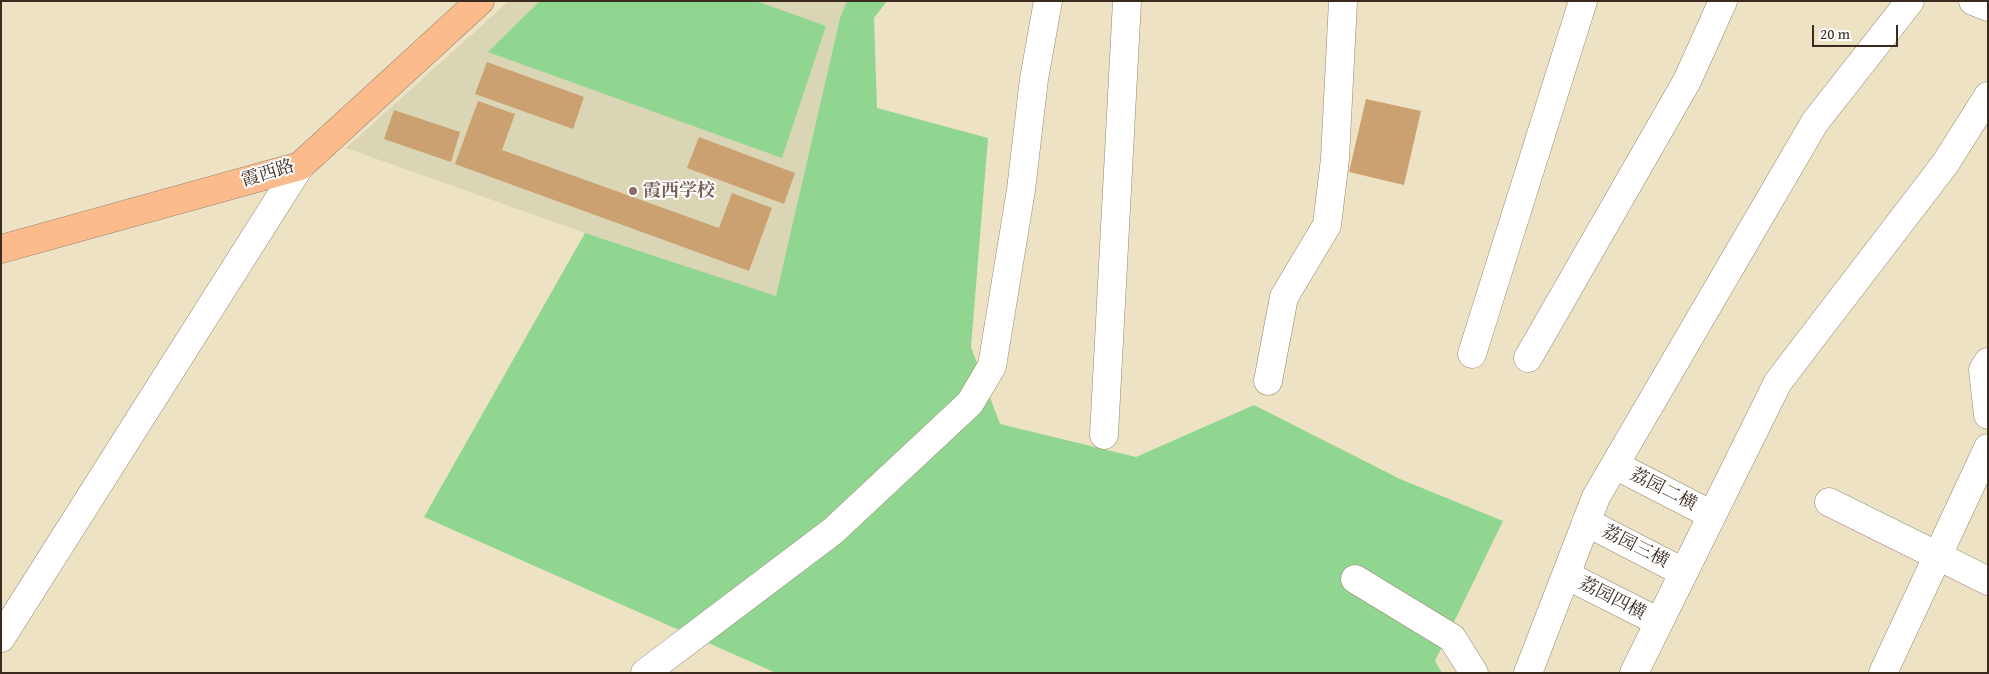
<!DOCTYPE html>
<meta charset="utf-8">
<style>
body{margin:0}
#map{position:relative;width:1989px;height:674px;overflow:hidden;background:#ede3c4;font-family:"Gentium Book Plus",serif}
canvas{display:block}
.frame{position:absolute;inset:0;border:2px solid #3b2a1e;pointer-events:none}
.scale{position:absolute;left:1812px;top:25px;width:86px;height:22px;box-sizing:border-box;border:2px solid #3b2a1e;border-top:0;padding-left:6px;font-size:15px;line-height:18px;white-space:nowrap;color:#3b2a1e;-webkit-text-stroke:4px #fff;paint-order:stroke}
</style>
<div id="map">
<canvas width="1989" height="674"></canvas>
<div class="frame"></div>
<div class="scale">20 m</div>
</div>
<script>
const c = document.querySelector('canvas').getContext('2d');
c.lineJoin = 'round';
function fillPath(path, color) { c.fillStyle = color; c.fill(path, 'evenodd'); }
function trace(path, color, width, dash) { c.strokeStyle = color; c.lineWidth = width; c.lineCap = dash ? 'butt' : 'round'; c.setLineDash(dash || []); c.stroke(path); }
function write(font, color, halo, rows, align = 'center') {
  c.font = font + ' "Gentium Book Plus","Noto Serif SC",serif'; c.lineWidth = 4; c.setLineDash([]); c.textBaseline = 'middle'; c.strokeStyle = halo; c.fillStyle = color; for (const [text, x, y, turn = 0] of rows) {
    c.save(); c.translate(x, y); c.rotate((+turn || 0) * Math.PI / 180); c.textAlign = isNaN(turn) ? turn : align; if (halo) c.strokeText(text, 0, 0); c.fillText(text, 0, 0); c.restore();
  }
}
const built = new Path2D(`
 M509,1H847L840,18L776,296L585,233L346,148Z`);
const green = new Path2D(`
 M540,1H756L826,26L782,158L488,52Z
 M847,1H887L874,18L877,108L988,138L971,347L1000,424L1136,457L1254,405L1400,479L1503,521L1435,661L1442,673H776L424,517L585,233L776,296L840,18Z`);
const building = new Path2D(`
 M487,62L584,97L573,129L475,94Z
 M1366,99L1421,111L1404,185L1349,172Z
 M478,101L515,114L502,150L719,228L732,193L772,208L749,271L455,164Z
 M394,110L460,132L451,162L384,139Z
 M699,137L795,173L784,204L687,168Z`);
const minor = new Path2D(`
 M1973,1L1988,7
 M1472,354L1583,1
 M1528,358L1687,81L1723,1
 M1988,362L1983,370L1988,415
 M1268,381L1284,297L1327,225L1335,159L1343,1
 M1104,435L1127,1
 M1615,465L1712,515
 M1829,502L1988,581
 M1586,522L1683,572
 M1566,575L1659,622
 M1355,579L1452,638L1474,673
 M1,638L300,166
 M645,673L833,531L970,403L992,366L1021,190L1034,79L1048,1
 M1528,673L1596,497L1815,122L1910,1
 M1634,673L1778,382L1945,164L1988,96
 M1883,673L1988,448`);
const major = new Path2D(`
 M1,249L300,166L480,1`);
const markers = [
 [633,191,5,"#8d6e63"]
];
const streetNames = [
 ["霞西路",268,174,-17],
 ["荔园二横",1663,490,27],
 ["荔园三横",1635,547,27],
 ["荔园四横",1612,599,27]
];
const educationNames = [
 ["霞西学校",643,191]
];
fillPath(built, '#dad5b4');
fillPath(green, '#90d690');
fillPath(building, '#cba171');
trace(minor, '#948671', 29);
trace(major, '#948671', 29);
trace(minor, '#fff', 28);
trace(major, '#fbbb8c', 28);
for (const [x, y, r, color] of markers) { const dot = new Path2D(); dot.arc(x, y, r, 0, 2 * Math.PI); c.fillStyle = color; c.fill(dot); trace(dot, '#fff', 2); }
write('18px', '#3b2a1e', '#fff', streetNames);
write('bold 18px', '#785e54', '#fff', educationNames, 'left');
</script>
